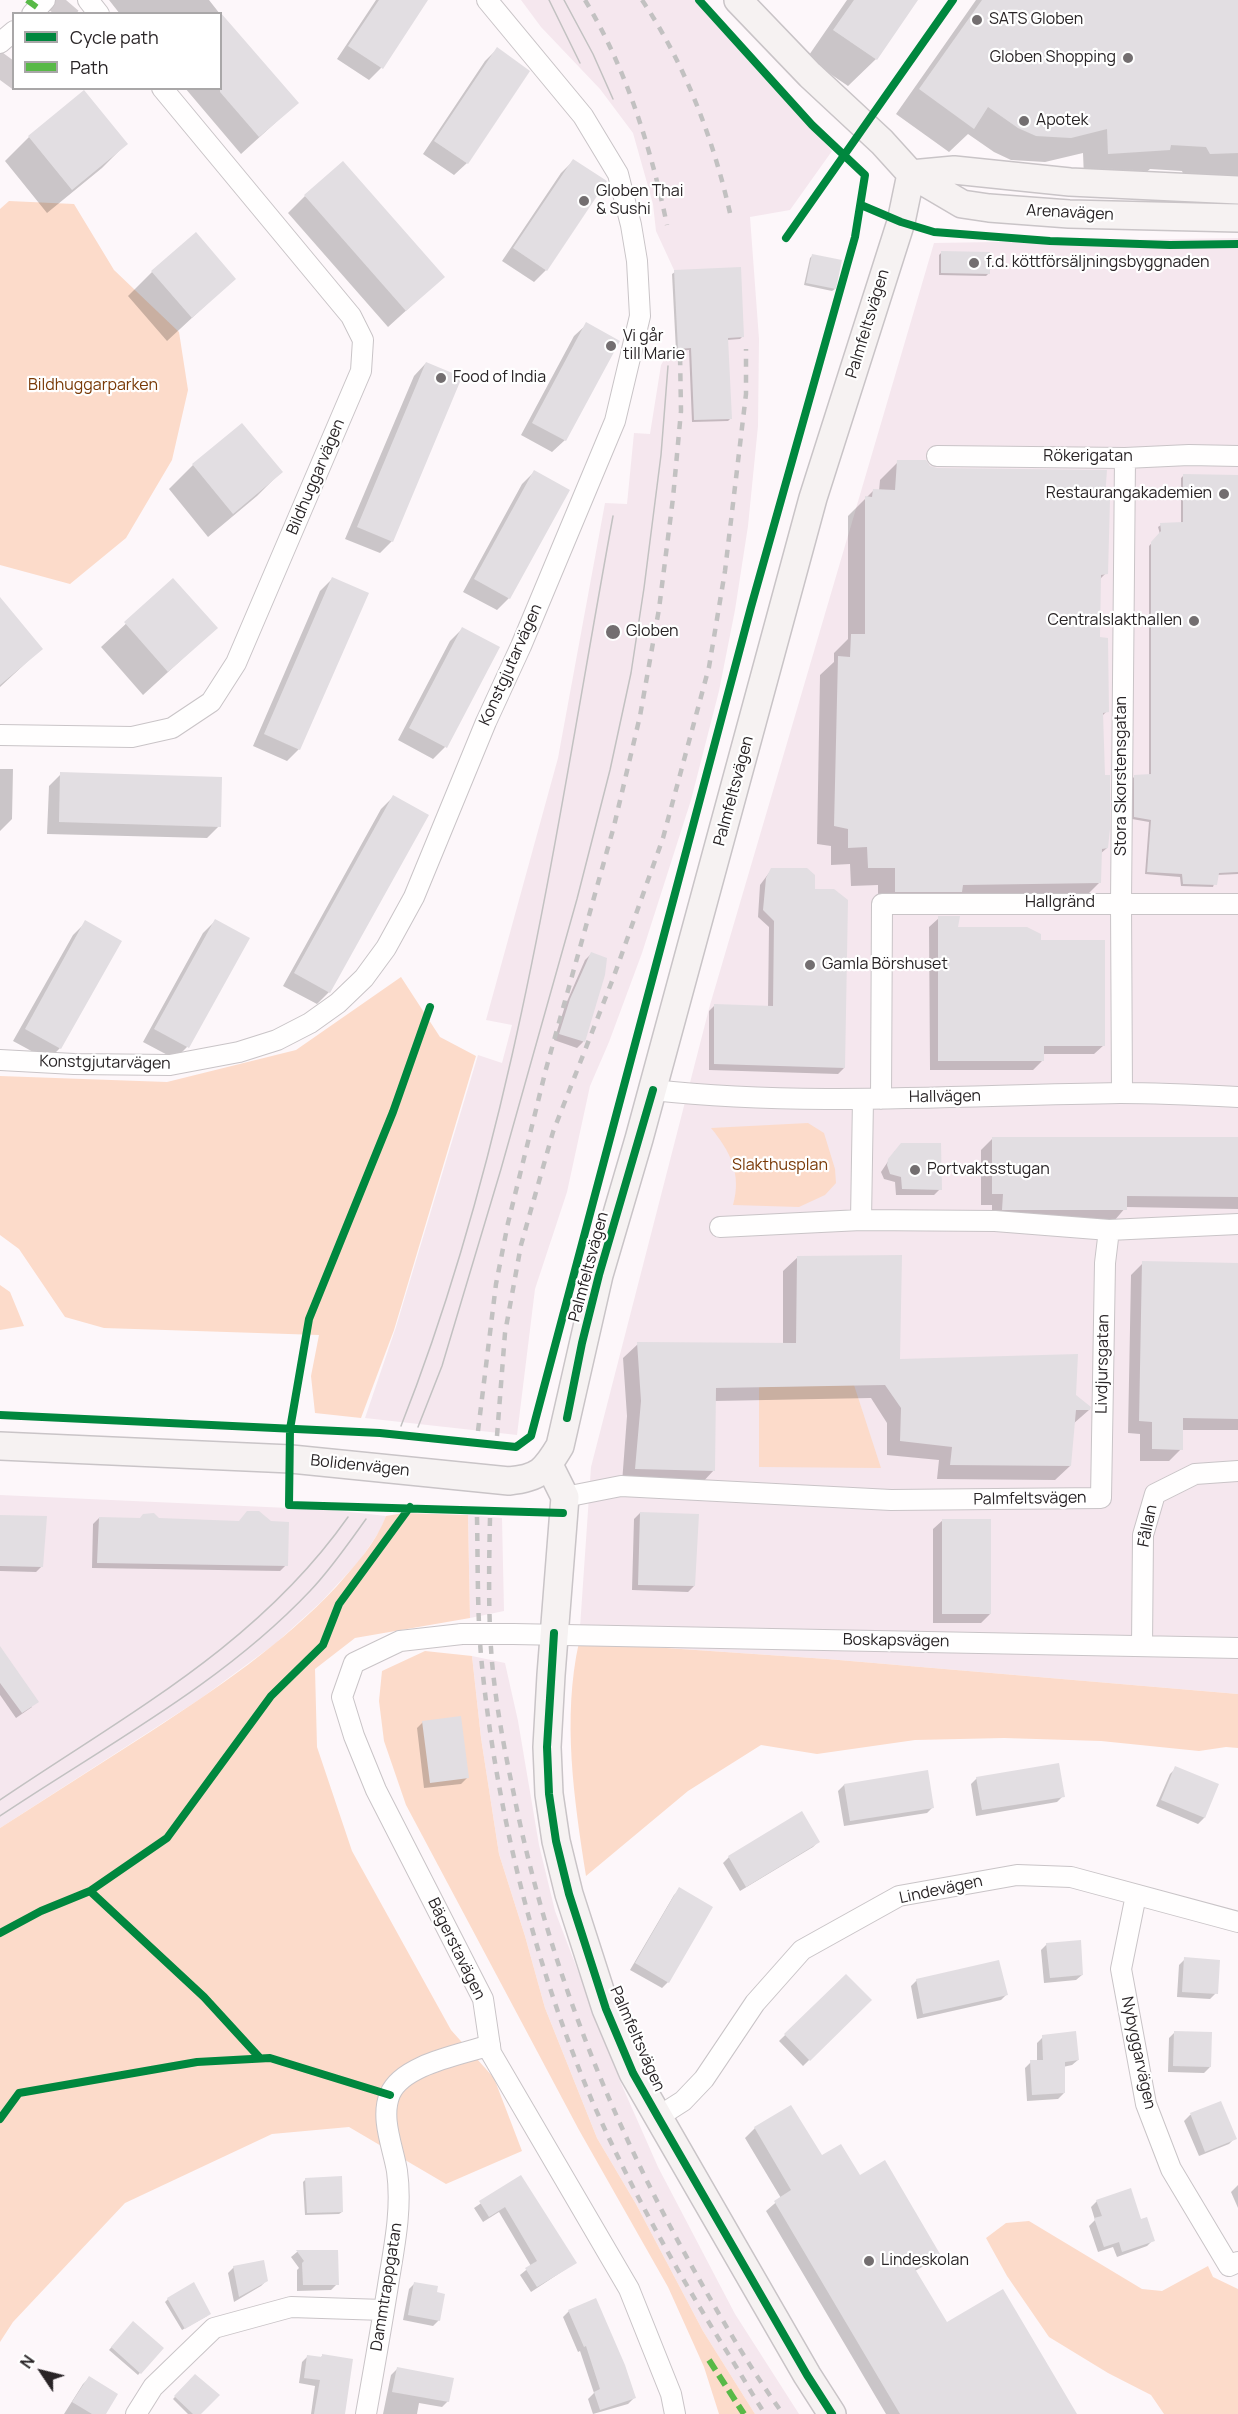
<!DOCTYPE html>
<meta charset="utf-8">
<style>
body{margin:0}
#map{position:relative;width:1238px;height:2414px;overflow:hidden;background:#fdf7fa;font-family:Manrope,sans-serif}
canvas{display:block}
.legend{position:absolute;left:12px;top:12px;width:210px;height:78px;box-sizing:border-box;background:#fff;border:2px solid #a9a7a8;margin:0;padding:8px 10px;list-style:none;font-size:18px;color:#292426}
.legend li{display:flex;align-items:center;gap:12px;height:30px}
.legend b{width:30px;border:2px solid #a9a7a8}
.north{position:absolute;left:12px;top:2342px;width:60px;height:60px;-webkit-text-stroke:4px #fff;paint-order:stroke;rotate:305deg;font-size:16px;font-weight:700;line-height:24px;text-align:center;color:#292426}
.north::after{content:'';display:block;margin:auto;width:21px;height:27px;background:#292426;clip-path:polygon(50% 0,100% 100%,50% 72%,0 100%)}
</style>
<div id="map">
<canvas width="1238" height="2414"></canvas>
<ul class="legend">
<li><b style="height:8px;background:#00873e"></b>Cycle path</li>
<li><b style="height:8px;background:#58b947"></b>Path</li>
</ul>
<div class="north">N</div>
</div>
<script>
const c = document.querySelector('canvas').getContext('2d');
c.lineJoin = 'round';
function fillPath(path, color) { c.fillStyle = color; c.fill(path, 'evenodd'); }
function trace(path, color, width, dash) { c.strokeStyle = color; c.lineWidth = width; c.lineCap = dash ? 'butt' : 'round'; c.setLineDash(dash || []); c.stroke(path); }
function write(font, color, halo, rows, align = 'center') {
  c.font = font + ' Manrope,sans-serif'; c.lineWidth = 4.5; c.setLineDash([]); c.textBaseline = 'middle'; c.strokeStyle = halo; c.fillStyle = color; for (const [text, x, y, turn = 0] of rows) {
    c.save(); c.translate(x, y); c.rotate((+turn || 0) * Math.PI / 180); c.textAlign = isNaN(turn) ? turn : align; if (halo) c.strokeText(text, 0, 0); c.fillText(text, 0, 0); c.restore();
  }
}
const built = new Path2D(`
 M521,0H694L832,151L790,210L750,217L759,339L758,426L748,526L735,610L719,691L691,800L642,953L609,1042L590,1086L567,1192L535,1289L517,1435L365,1418L396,1327L478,1055L502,1063L512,1025L486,1020L558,758L605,503L627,504L634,433L650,434L661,365L671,348H686L674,270L656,231L653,204L633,133L600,89L541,27Z
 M1238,238V1694L827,1659L579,1642L591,1467L710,1005L934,243Z
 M0,1495L333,1510L386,1516L381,1529L360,1560L321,1602L276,1643L200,1699L0,1828Z
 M468,1515L502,1518L504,1611L470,1618Z
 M472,1656L505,1663L518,1721L539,1845L555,1911L620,2081L658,2167L735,2314L799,2414H755L703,2331L636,2204L597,2138L545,2008L525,1936L499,1854L481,1738Z`);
const green = new Path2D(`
 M9,201L74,204L114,270L179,332L188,390L172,460L126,538L70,584L0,565V209Z
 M401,977L440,1037L476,1056L394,1330L361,1418L315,1413L311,1376L319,1335L104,1328L65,1317L19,1249L0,1235V1076L167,1082L296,1050Z
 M808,1123L824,1133L835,1169L836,1183L825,1195L799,1207L733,1205C742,1174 730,1151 711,1128Z
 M0,1285L10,1292L24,1326L0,1330Z
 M854,1385L881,1468L759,1467V1387Z
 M404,1513L468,1515L470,1618L355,1638L315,1669L317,1747L352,1851L451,2030L494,2078L522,2151L446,2184L349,2127L272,2134L125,2203L13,2322L0,2342V1828C50,1796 100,1764 150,1732C216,1689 283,1644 337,1586C356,1564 376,1543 386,1516Z
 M579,1642L827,1659L1238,1694V1748L1226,1747L1199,1751L1101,1741L1004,1738L915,1740L817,1754L761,1745L688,1791L586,1876C574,1799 562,1719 579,1642Z
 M425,1651L472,1656L481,1738L499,1854L525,1936L545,2008L597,2138L636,2204L703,2331L755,2414H719L704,2367L668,2287L579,2130L406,1805L384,1741L379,1701L382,1671Z
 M1029,2221L1142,2289L1162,2291L1208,2266L1213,2277L1238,2289V2414H1164L1151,2395L1108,2373L1049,2337L1007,2276L986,2238L1006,2223Z`);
const shadow = new Path2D(`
 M109,0H209L220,14H120Z
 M376,0H426L381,68L369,80L337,59Z
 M847,0H917L876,59L848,86L807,58Z
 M976,0H1238V177L1185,178L1182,171L1150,169L1144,174L1084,178L1083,153L1045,162L1011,160L994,152L968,134L949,152L896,114Z
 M497,49L467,163L454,175L423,154L485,61Z
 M185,88H220L297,103L241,154Z
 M84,92L126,144L102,168L47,213L5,161L29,137Z
 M573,161L546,270L534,282L502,261L561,173Z
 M305,196L443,277L388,327L288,213Z
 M942,252L989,273L986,276L939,275V255Z
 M812,256L835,289L832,291L804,285L810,258Z
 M152,272L234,279L167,341L128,296Z
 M675,272L743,336L740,339L727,340L731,418L728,421L692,422L689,350L676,351L672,274Z
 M587,324L565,440L552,452L521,435L574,336Z
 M426,363L392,541L380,553L345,539L414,376Z
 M242,425L281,472L257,496L208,537L169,489L193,465Z
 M898,462L1103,500L1106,573L1099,580V638L1107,711L1101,717L1107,848L1100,854V882L1082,900L878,909V885L851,886L850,864L831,865V846L817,844L820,675L834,662V653L848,639V516L873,491H879L880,480Z
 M534,472L509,598L497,610L463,592L522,484Z
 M1184,475L1238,476V874L1217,875L1213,887L1181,886L1180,877L1145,874L1149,822L1132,819V779L1135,776H1149V546L1160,534L1158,527L1161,525L1181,524V478Z
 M332,579L299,749L287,761L253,746L320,591Z
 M173,580L216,628L143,695L101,647Z
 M0,601L41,649L0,687Z
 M462,629L445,747L433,759L398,740L450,641Z
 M0,769H13L12,819L0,831Z
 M61,774L219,826L207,838L47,834L49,786Z
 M393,797L329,992L317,1004L283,986L381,809Z
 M772,869L814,891L844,1068L838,1074L709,1070V1011L715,1005L768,1007L769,927L758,917L760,885Z
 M939,918L957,929L1039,942L1104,1045L1094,1054H1042V1061L1033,1070H930L929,927Z
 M215,921L187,1047L175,1059L143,1042L203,933Z
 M86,922L60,1048L48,1060L13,1041L73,935Z
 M591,954L604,975L583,1042L577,1048L554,1040L565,1006L585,960Z
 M993,1138H1238V1209L1126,1207L1114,1221H992V1205H981V1150Z
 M895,1151L940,1189L934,1195H896L895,1182L884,1179L881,1172Z
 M798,1257L898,1360L1074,1396L1089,1410L1073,1424L1070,1466L1055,1480L937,1479L939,1460L887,1455V1423L871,1398L714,1401V1470L700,1485L622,1483L627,1416L623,1358L638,1344H783V1271Z
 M1143,1263L1238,1264V1430H1182L1181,1449L1169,1461H1140V1434L1128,1433L1131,1275Z
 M640,1513L694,1586L688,1592L632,1590L634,1519Z
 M0,1516L42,1566L36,1572L0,1571Z
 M99,1518L158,1519L286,1565L280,1571L92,1568L93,1524Z
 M943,1520L990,1614L981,1623H933V1529Z
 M0,1649L32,1707L16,1718L0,1695Z
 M423,1722L467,1778L461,1784L424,1788L417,1728Z
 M1176,1768L1217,1785L1204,1818L1198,1824L1156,1806L1170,1774Z
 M977,1778L1063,1796L1057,1802L976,1816L971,1784Z
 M844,1785L933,1807L927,1813L844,1826L838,1791Z
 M819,1841L813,1847L740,1891L723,1863L729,1857Z
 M680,1889L668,1982L662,1988L630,1970L674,1895Z
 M1047,1944L1082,1975L1076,1980L1044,1983L1041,1950Z
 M1185,1959L1216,1993L1210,1999L1177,1997L1179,1965Z
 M846,1976L870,2000L803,2066L779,2041Z
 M917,1980L1007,1994L1001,2000L917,2019L911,1986Z
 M1175,2032L1210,2067L1204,2073L1168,2072L1169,2038Z
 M1043,2037L1078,2060L1072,2065L1063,2067L1064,2093L1058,2099L1027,2101L1025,2068L1031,2062L1037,2061V2043Z
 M1220,2103L1235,2138L1229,2144L1199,2156L1184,2121L1190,2115Z
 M791,2107L821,2157L860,2177L938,2253L929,2263L915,2271L946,2324L1068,2414H886L766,2211L781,2198L745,2138L755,2128Z
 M520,2177L575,2263L531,2292L520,2275L531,2266L499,2212L483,2222L474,2208Z
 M306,2179L342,2212L339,2214L305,2215L303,2182Z
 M1238,2185V2208L1231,2192Z
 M1097,2201L1140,2221L1153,2240L1147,2246L1117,2257L1113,2247L1098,2252L1089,2226L1095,2220L1091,2207Z
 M337,2251V2284L331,2290L297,2291V2270L299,2268L291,2257L297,2252Z
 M234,2267L267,2280L261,2286L234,2302L228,2273Z
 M415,2283L439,2320L433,2326L403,2320L409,2289Z
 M168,2299L207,2316L182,2330L165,2302Z
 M569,2311L634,2398L628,2404L593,2414L588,2399L594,2393L580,2351L578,2352L563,2317Z
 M133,2323L162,2348L138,2375L109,2350Z
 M323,2355L343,2414H311L315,2386L299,2383L302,2362L308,2356L320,2358Z
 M397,2369L448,2401L442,2407L419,2403L417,2414H383L391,2375Z
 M195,2376L199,2414H188L173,2399Z
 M89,2378L104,2414H64L83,2384Z`);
const building = new Path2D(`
 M379,0H428L383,69L348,46Z
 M854,0H918L877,60L833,30Z
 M982,0H1238V153L1210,154L1206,147L1171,145L1170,150L1108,154L1107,129L1071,138L1036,136L1018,128L988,107L974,129L919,89Z
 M220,12L299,103L259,137L220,92Z
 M497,47L530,71L468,164L434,141Z
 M84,90L128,144L72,190L28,136Z
 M573,159L607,181L547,271L513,248Z
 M343,161L445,277L406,311L304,195Z
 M196,232L236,279L192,318L151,271Z
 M941,251L990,252V274L941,273Z
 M812,254L842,260L836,289L806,283Z
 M741,267L744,337L728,338L732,419L694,420L691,348L678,349L674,270Z
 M586,322L620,341L566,441L532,423Z
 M426,362L462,377L393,542L357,527Z
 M242,423L283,472L233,514L192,464Z
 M897,460H926L930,466L937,468L1107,470L1105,498L1110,499L1108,574L1101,575L1100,637L1108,638L1109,712L1103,713L1105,775H1110V829L1108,848L1102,849L1101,883L963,885L962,892H895V868H868L867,847L848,848V829L834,826L838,656L850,657L851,634H865V496L872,497L873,489L895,490Z
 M534,470L570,490L510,599L474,579Z
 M1183,474L1238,475V872L1219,873L1217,885L1183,884L1182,874L1147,872L1151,820L1134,817V775L1151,774V542L1161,531L1160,523L1183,522Z
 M332,577L369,593L300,750L264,734Z
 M173,578L218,628L168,672L124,622Z
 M0,597L43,649L0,685Z
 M462,627L500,647L447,748L409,728Z
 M60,772L222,777L221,827L59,822Z
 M393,795L429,815L330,993L294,973Z
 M771,868H807L815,875V889H834L848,900L845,1068L714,1064V1004L773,1006L774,921L763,910L766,878Z
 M938,916H960L958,927H1027L1041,934V940H1105V1046H1044V1061H938Z
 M215,919L250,938L189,1048L154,1029Z
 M85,920L122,941L61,1049L25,1029Z
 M591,952L607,958L605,975L585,1042L559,1034L570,999Z
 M992,1137H1238V1197L1127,1196V1210H1002L1003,1194H992Z
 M901,1143H941L942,1190L902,1189L901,1177L890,1174L887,1165L888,1159Z
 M902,1255L900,1359L1078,1354L1076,1395L1091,1407L1090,1410H1076L1071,1466L950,1465L952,1447L900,1441L901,1408L885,1385L716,1388L715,1471L635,1469L641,1401L637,1342L796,1343L797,1256Z
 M1142,1261L1238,1263V1419L1183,1418V1450L1152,1449V1422L1139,1421Z
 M247,1511H259L271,1521L289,1522L288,1566L97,1563L99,1517L140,1518L143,1514L154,1513L159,1518L239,1521Z
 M640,1512L699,1514L695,1586L638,1585Z
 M0,1515L47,1516L43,1567L0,1566Z
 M942,1519H991V1614H942Z
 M0,1646L39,1702L22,1713L0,1683Z
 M461,1716L469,1778L430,1783L422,1721Z
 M1059,1763L1065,1797L982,1810L976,1777Z
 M1175,1766L1219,1784L1205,1818L1161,1800Z
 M928,1770L934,1808L850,1821L844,1784Z
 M802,1811L820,1842L746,1887L728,1856Z
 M679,1887L713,1907L669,1983L635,1963Z
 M1081,1940L1083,1975L1050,1978L1046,1943Z
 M1184,1957L1220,1960L1218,1994L1182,1992Z
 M999,1960L1008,1995L923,2014L916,1979Z
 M846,1974L872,2000L810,2061L784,2034Z
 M1076,2031L1079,2060L1065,2062V2093L1032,2095L1030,2060H1043L1042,2035Z
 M1174,2031L1212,2032L1211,2067L1173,2066Z
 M1221,2101L1237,2139L1205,2152L1190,2113Z
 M791,2105L822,2155L841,2144L860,2175L885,2160L940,2254L915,2269L947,2322L1003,2289L1077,2414H900L774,2201L791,2190L754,2127Z
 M521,2175L577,2263L537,2287L525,2268L537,2261L505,2207L489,2217L479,2201Z
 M342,2176L343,2212L307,2213L305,2178Z
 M1131,2188L1141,2219L1147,2217L1155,2241L1122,2252L1119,2242L1104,2247L1094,2218L1102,2216L1096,2200Z
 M296,2250H338L339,2285H303L302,2263L304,2261Z
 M264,2260L268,2281L239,2297L233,2266Z
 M194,2282L211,2314L185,2329L167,2298Z
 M414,2282L438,2286L437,2292L445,2294L440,2321L408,2315Z
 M596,2298L625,2365L636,2398L600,2410L594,2392L600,2389L586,2346L584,2347L568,2310Z
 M133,2321L164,2348L141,2374L111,2347Z
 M322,2354L353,2359L345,2414H314L320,2380L304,2378L307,2355L322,2357Z
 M397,2367L454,2378L449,2402L392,2392Z
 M195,2374L220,2395L201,2414H193L174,2396Z
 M89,2376L118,2394L106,2414H92L72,2402Z`);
const highwayTunnel = new Path2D(`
 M54,14L66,0
 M0,80L14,61`);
const street = new Path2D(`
 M88,0L99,14
 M32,14L45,0
 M0,43L14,31
 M937,456L1125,458L1189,455L1238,456
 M0,735L132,737L172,728L211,702L236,663L361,371L363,340L351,316L162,88
 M0,1060L74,1064L170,1065L239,1052L277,1040L310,1023L338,1003L364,978L386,948L414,897L486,722L521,646L615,421L640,316L637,261L631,225L618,174L583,116L487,0
 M653,1090C808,1107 965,1095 1120,1093C1159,1093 1199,1095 1238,1097
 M1122,1093L1121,903L1125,458
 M881,1099L882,904H1238
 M861,1220L995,1221L1109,1230L1238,1224
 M720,1227L861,1220L863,1099
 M565,1497L621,1486L891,1500L1101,1498L1105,1263L1109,1230
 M462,1634L400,1641L354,1663L342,1697L354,1736L376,1790L483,1999L491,2053L629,2289L671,2394L675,2414
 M513,1634L1238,1648
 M1142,1646L1143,1535L1155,1494L1195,1474L1238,1471
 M1136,1895L1121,1969L1146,2104L1171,2169L1229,2266L1238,2262
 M658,2117L683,2101L704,2079L755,2003L802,1950L899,1896L1017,1875L1071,1877L1238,1922
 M136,2414L153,2387L214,2328L291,2307L384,2310
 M366,2414C374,2369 382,2324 389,2279C395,2243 402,2207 397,2171C393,2147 380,2118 390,2094C403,2064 461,2055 490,2045`);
const secondary = new Path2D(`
 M738,0L810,75L882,142L911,174L962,204L989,208L1069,214L1238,218
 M911,174L954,170L1070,182L1238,190
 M0,1446L291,1459L509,1481C539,1478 545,1471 560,1446L599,1275L639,1139L813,498L901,222L911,174
 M549,1465L565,1497L551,1675L547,1747L549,1794L556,1841L569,1894L606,2009L633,2073L807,2375L832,2414`);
const tram = new Path2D(`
 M549,0L580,63
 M564,0L593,54L613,99
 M401,1426C516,1135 557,821 613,516
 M418,1427L442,1366L501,1169L577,899L610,770L631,673L644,588L661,455L668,366
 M0,1800C127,1714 258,1645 348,1517
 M0,1816C106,1745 221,1685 310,1591C331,1569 348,1544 366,1519`);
const rail = new Path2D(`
 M585,0C626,68 651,148 667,225
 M642,0C685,64 713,138 730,213
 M478,1431L496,1284L508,1223L546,1069L614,826L640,716L659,609L673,498L681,411L680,354
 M497,1436L505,1333L521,1245L553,1132L614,976L663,838L709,667L725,571L746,394V349
 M477,1517C478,1567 477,1617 482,1666C497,1813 535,1967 593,2103C630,2187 674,2266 722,2344C737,2367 750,2391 765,2414
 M490,1518C489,1566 488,1614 492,1662C496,1705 504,1748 513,1790C547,1963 612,2126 699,2279C725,2325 752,2371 783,2414`);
const streetBridge = new Path2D(`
 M462,1634H513`);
const quiet = new Path2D(`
 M27,0L38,8
 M709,2360L744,2414`);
const cycleway = new Path2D(`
 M861,205L901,222L934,232L1050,241L1170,245L1238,244
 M786,238L953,0
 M430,1007L393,1112L309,1319L290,1429L289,1505L563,1513
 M0,1415L380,1433L516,1447L531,1436L751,607L855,237L865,175L812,125L699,0
 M567,1418L582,1343L599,1275L653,1090
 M554,1633L547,1747L549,1794L556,1841L569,1894L606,2009L633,2073L658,2117L807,2375L832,2414
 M90,1891L204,1997L259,2057
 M0,1933L41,1911L90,1891L167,1838L271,1696L323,1645L339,1604L410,1507
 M0,2119L19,2093L197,2062L270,2058L390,2095`);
const markers = [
 [977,20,6,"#736e70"],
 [1128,58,6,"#736e70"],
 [1024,121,6,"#736e70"],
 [584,201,6,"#736e70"],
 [974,263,6,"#736e70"],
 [611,346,6,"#736e70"],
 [441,378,6,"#736e70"],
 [1224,494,6,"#736e70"],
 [1194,621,6,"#736e70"],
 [613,632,8,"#736e70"],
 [810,965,6,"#736e70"],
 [915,1170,6,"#736e70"],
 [869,2261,6,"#736e70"]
];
const poiNames = [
 ["SATS Globen",989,20],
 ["Globen Shopping",1116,58,"right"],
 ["Apotek",1036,121],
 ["Globen Thai",596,192],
 ["& Sushi",596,210],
 ["f.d. köttförsäljningsbyggnaden",986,263],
 ["Vi går",623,337],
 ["till Marie",623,355],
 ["Food of India",453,378],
 ["Restaurangakademien",1212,494,"right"],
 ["Centralslakthallen",1182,621,"right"],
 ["Globen",626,632],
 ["Gamla Börshuset",822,965],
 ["Portvaktsstugan",927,1170],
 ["Lindeskolan",881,2261]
];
const streetNames = [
 ["Arenavägen",1070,213,3],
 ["Palmfeltsvägen",868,324,-73],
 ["Rökerigatan",1088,457],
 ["Bildhuggarvägen",316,477,-67],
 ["Konstgjutarvägen",511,665,-66],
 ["Stora Skorstensgatan",1122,776,-90],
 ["Palmfeltsvägen",734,791,-75],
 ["Hallgränd",1060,903],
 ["Konstgjutarvägen",105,1063,1],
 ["Hallvägen",945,1097,-1],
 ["Palmfeltsvägen",589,1267,-75],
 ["Livdjursgatan",1103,1364,-89],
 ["Bolidenvägen",360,1466,6],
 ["Palmfeltsvägen",1030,1499,-1],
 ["Fållan",1148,1526,-79],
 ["Boskapsvägen",896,1641,1],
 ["Lindevägen",941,1890,-12],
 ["Bägerstavägen",456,1949,64],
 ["Palmfeltsvägen",637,2039,66],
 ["Nybyggarvägen",1138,2053,78],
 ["Dammtrappgatan",387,2287,-81]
];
const parkNames = [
 ["Bildhuggarparken",93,386],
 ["Slakthusplan",780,1166]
];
fillPath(built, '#f5e7ee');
fillPath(green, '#fcdbca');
fillPath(shadow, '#0003');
fillPath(building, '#e2dee2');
trace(highwayTunnel, '#d3cdd0', 33, [33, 16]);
trace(street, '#c9c4c7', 22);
trace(secondary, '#c9c4c7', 30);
trace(street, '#fffefe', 20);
trace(secondary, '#f6f2f2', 27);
trace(tram, '#c2c1c1', 1.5);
trace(rail, '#c2c1c1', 4.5, [8, 8]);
trace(streetBridge, '#c9c4c7', 22, []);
trace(streetBridge, '#fffefe', 20);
trace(quiet, '#58b947', 6, [12, 6]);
trace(cycleway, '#00873e', 8);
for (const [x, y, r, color] of markers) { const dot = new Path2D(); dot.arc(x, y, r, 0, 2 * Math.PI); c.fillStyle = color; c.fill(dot); trace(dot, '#fff', 2); }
write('16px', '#292426', '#fff', poiNames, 'left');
write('16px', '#292426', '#fff', streetNames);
write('16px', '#793906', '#fff', parkNames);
</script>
